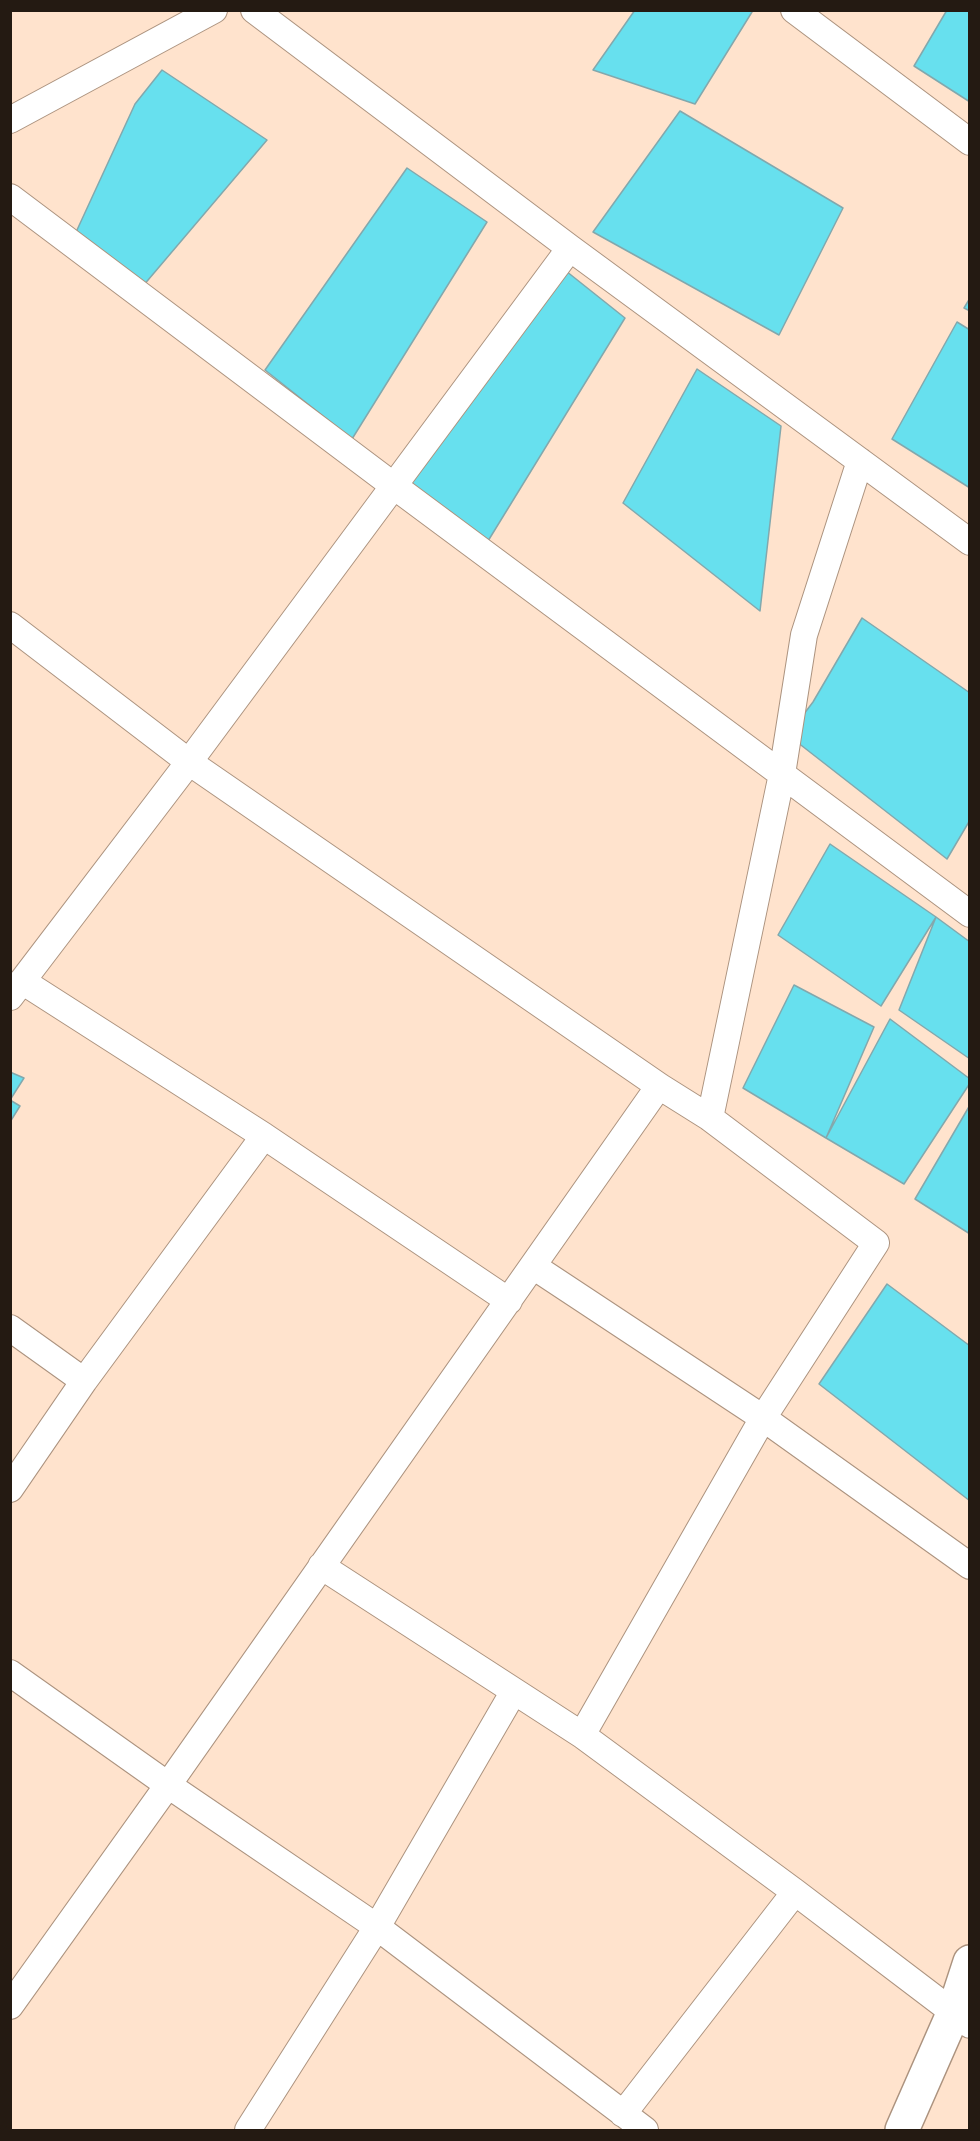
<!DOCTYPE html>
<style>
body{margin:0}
#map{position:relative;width:980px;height:2141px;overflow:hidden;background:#ffe3cd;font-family:"DM Sans",sans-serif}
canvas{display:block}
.frame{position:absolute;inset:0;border:12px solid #241a12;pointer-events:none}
</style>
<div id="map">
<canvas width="980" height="2141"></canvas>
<div class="frame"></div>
</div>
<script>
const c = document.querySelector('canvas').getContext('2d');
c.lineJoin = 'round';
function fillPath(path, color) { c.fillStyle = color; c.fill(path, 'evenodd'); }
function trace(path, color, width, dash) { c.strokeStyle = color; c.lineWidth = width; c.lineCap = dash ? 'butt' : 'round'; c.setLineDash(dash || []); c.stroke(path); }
const building = new Path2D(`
 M635,10H750L752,12L695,104L593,70Z
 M947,10H970V102L914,66Z
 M162,70L267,140L137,293L71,243L135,104Z
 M680,111L843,208L779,335L593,232Z
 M407,168L487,222L352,439L265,370Z
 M566,271L625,318L488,541L400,478Z
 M970,298V311L964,308Z
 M957,322L970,330V488L892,439Z
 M697,369L781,426L760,611L623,503Z
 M862,618L970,693V820L947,859L788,735L813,702Z
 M830,844L936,917L881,1006L778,935Z
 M936,917L970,942V1059L899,1010Z
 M794,985L874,1027L826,1138L743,1088Z
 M890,1019L970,1079V1083L904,1184L826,1138Z
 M10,1072L24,1078L10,1100Z
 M10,1100L20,1106L10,1122Z
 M970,1105V1234L915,1199Z
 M887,1284L970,1346V1501L819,1384Z`);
const minor = new Path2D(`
 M254,10L570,248L970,542
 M794,10L970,142
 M10,120L214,10
 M10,197L394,486L970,914
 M10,625L189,762L659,1086L710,1118L876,1243L763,1418L582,1735
 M22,981L264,1136L509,1301
 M10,997L189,762L570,248
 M710,1118L782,774L804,635L860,461
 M533,1266L763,1418L970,1566
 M10,1328L84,1381
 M10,1489L84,1381L264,1136
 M321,1566L582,1735L795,1892L970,2025
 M10,1673L168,1785L377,1927L645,2130
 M10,2006L168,1785L659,1086
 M623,2114L795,1892
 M248,2130L377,1927L514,1691`);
const trunk = new Path2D(`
 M902,2130L953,2014L970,1962`);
fillPath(building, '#67e0ee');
trace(building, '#82a8ad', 1.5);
trace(minor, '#ac937f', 28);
trace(trunk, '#ac937f', 36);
trace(minor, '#fff', 26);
trace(trunk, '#fff', 33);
</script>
